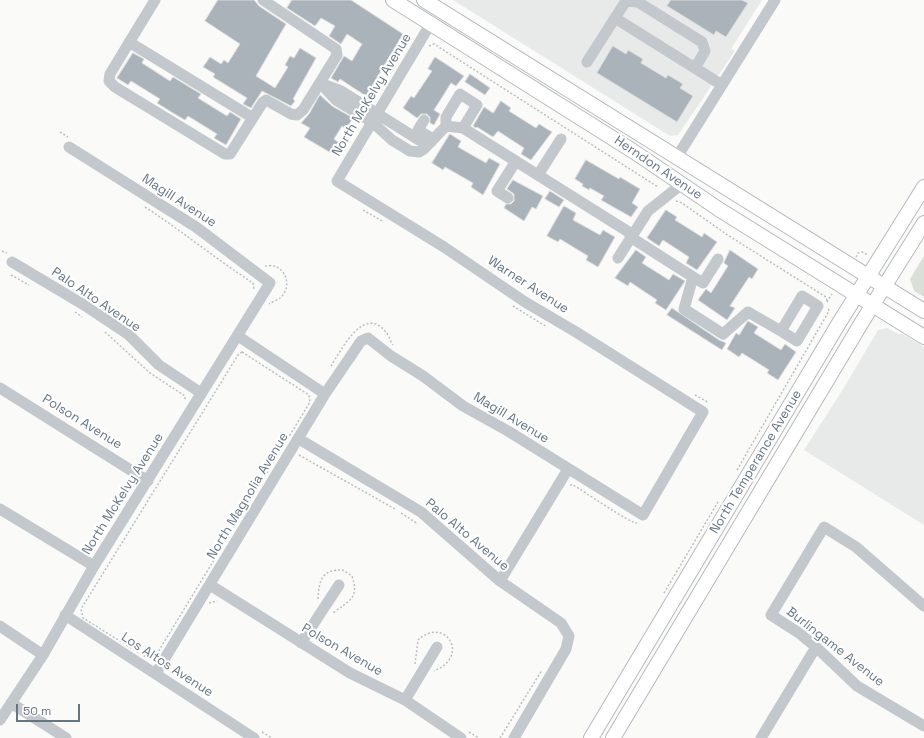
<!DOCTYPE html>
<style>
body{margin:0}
#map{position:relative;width:924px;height:738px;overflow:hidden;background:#fafaf8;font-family:"Space Grotesk",sans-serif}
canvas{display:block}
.scale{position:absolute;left:16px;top:704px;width:64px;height:18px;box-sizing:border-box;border:2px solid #657683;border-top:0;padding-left:5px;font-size:12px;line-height:14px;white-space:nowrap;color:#657683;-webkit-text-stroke:3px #fff;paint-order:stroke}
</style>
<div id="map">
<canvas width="924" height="738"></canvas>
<div class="scale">50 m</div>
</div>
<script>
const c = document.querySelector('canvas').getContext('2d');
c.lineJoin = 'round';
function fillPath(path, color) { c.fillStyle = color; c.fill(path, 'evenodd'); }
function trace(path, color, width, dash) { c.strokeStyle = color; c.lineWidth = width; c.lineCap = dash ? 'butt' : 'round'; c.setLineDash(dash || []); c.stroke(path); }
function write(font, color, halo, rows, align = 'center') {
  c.font = font + ' "Space Grotesk",sans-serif'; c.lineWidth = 4; c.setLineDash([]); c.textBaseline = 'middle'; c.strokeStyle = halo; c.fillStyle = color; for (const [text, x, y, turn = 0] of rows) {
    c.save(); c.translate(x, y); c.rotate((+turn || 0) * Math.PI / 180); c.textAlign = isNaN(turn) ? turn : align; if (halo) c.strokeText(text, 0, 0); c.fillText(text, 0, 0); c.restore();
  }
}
const built = new Path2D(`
 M453,0H762L731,49L735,51L678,135L670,136Z
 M887,328L898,334H902L924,347V525L804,450L845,386L878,330Z`);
const green = new Path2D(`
 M924,256V297L914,291L910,279Z`);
const building = new Path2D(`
 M218,0H254L259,6L286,24L256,76L275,88L288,67L285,65L290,56L294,58L300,48L316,58L293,99L295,101L291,106L262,91L251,108L243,104L247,98L213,77L215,74L203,67L210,57L221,64L224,60L228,63L240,44L205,21Z
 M292,0H351L403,34L366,96L340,79L338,82L331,78L344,56L352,61L362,44L347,34L341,44L329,36L335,26L321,18L315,26L287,8Z
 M671,0H742L748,3L726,37L716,31L714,35L667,6Z
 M613,46L626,54L628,50L643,59L641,63L666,78L668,75L683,84L680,88L693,96L677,122L597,73Z
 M133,53L144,59L142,63L170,81L173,77L201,94L198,98L227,116L230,112L241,119L226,145L214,138L217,134L188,116L185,120L173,113L157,103L160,99L131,81L128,85L117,78Z
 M435,57L464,76L456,86L451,83L434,110L440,114L434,125L430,123V117L427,114H421L417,118L403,108L411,96L414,98L432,71L428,69Z
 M470,74L490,88L485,95L465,82Z
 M320,95L332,106L353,118L346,129L342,126L334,139L338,142L331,153L304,137L310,128L301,123L309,114Z
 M501,101L511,108L509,111L536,128L539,124L552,132L531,160L521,154L524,148L498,131L493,137L477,127L476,128L473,126L484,107L493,113Z
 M450,134L461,141L458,147L486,163L489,158L500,164L483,195L471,187L473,183L445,167L443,170L432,163Z
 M586,160L619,179L620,177L640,189L632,203L638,207L631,217L601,200L604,196L590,188L589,190L582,186L583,184L575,179Z
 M513,180L543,196L536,209L532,207L524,221L504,208L506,204H511L514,201V194L507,189Z
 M550,191L564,200L559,207L545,199Z
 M564,206L576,213L573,220L600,235L603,230L615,237L598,267L586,260L588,256L560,239L558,242L547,236Z
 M666,210L677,217L675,220L702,237L704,233L717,242L697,270L686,263L689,257L663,240L659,246L647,238Z
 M636,250L646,257L642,263L669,280L673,274L685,281L666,310L655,303L657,300L630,282L628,286L615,278Z
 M730,250L758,269L752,279L749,277L730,306L735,308L727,320L698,300L706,289L711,293L728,266L724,263Z
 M672,308L719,340L726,343L722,350L667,315Z
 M748,321L758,327L754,333L781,350L785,344L796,352L778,380L767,373L769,370L742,353L739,357L727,349L736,333L739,335Z`);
const path = new Path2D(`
 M429,46L434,44L658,187
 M60,132L68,137
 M676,201L682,203L729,236L826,297L827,301
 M145,207C182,231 216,259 253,283L254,289
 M363,210L384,222
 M2,251L7,253
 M856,257L858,253L862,252L868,255
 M265,266C267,266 272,265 274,266C288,270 291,289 280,298C277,300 272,302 269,304
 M11,275L29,285
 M827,302L832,294
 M513,306L547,327
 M75,312L82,317
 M105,332L150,373L185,396V400
 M242,352L309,395L310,402L155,657L149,659L83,618L81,609L238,355Z
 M331,366C341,351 363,305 385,331C389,335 390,341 393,345
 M695,395L706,401L708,404
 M299,455L395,509
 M737,470L829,311L828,307
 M570,485H573C584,491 629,523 637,523
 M401,513L418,524
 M664,593L718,502
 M318,599C319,580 322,569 343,570L352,576C360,599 348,601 333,613
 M209,603L217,601
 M415,664L418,640C440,620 461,643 449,660C445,666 440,668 434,671
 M262,732L272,738
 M469,732L479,738
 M500,738L542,670`);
const minor = new Path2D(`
 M155,0L110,74L109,81L115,87L225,154H230L263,102L266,100L291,114L297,115L303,110L337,55L336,49L263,0
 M615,18L626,1L638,2L702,42L705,51L695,68
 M129,42L253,118
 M587,62L615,18L722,85
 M424,120L418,130L433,139
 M446,126V117L460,94L477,105L463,128
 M431,142L419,140L341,91L320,83L336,100L372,122L392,140L410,151L419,152L424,149L446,126L463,128L627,231L635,240L693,277L684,309L723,334L748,312L781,331
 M677,157L775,0
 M538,175L561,139
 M508,198L497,191L516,161
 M618,258L648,211L682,184
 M12,262L84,305L129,335L159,365L201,393
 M693,277L703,283L718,259
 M802,296L818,306L797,341L781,331Z
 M238,336L325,394
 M0,388L148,481
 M299,439L421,512L500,581L561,623L569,636L566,649L514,738
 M0,509L94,566
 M500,581L568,469
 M210,585L350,673L405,700L461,738
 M924,606L856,547L824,527L771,615L799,633L816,647L857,686L924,726
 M65,615L254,738
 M0,626L43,655
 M301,643L339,585
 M156,673L325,394L361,341L368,338L391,356L423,376L463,406L508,431L643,515L703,412L576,332L525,302L444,247L337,181L431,23
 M405,700L437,647
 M11,703L66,738
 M0,720L43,655L94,566L270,283L196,227L69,147
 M761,738L816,647`);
const major = new Path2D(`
 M393,0L633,151L720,210L924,337
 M424,0L924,311
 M591,738L839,323L924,187
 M613,738L862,322L924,223`);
const streetNames = [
 ["North McKelvy Avenue",372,95,-59],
 ["Herndon Avenue",658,168,34],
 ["Magill Avenue",179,201,33],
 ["Warner Avenue",528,285,33],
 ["Palo Alto Avenue",96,300,34],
 ["Magill Avenue",511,418,31],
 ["Polson Avenue",82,422,32],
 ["North Temperance Avenue",756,462,-59],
 ["North McKelvy Avenue",123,494,-58],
 ["North Magnolia Avenue",248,496,-59],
 ["Palo Alto Avenue",467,535,40],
 ["Burlingame Avenue",835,647,38],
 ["Polson Avenue",342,650,30],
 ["Los Altos Avenue",167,665,33]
];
fillPath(built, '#e8e9e9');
fillPath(green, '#dadfd7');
fillPath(building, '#aab3b9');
trace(building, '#dcdcda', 1);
trace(major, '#b5babe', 16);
trace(path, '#bbbfc2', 1.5, [2, 2]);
trace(minor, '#c3c8cc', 11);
trace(major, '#fff', 14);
write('13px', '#657683', '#fff', streetNames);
</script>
